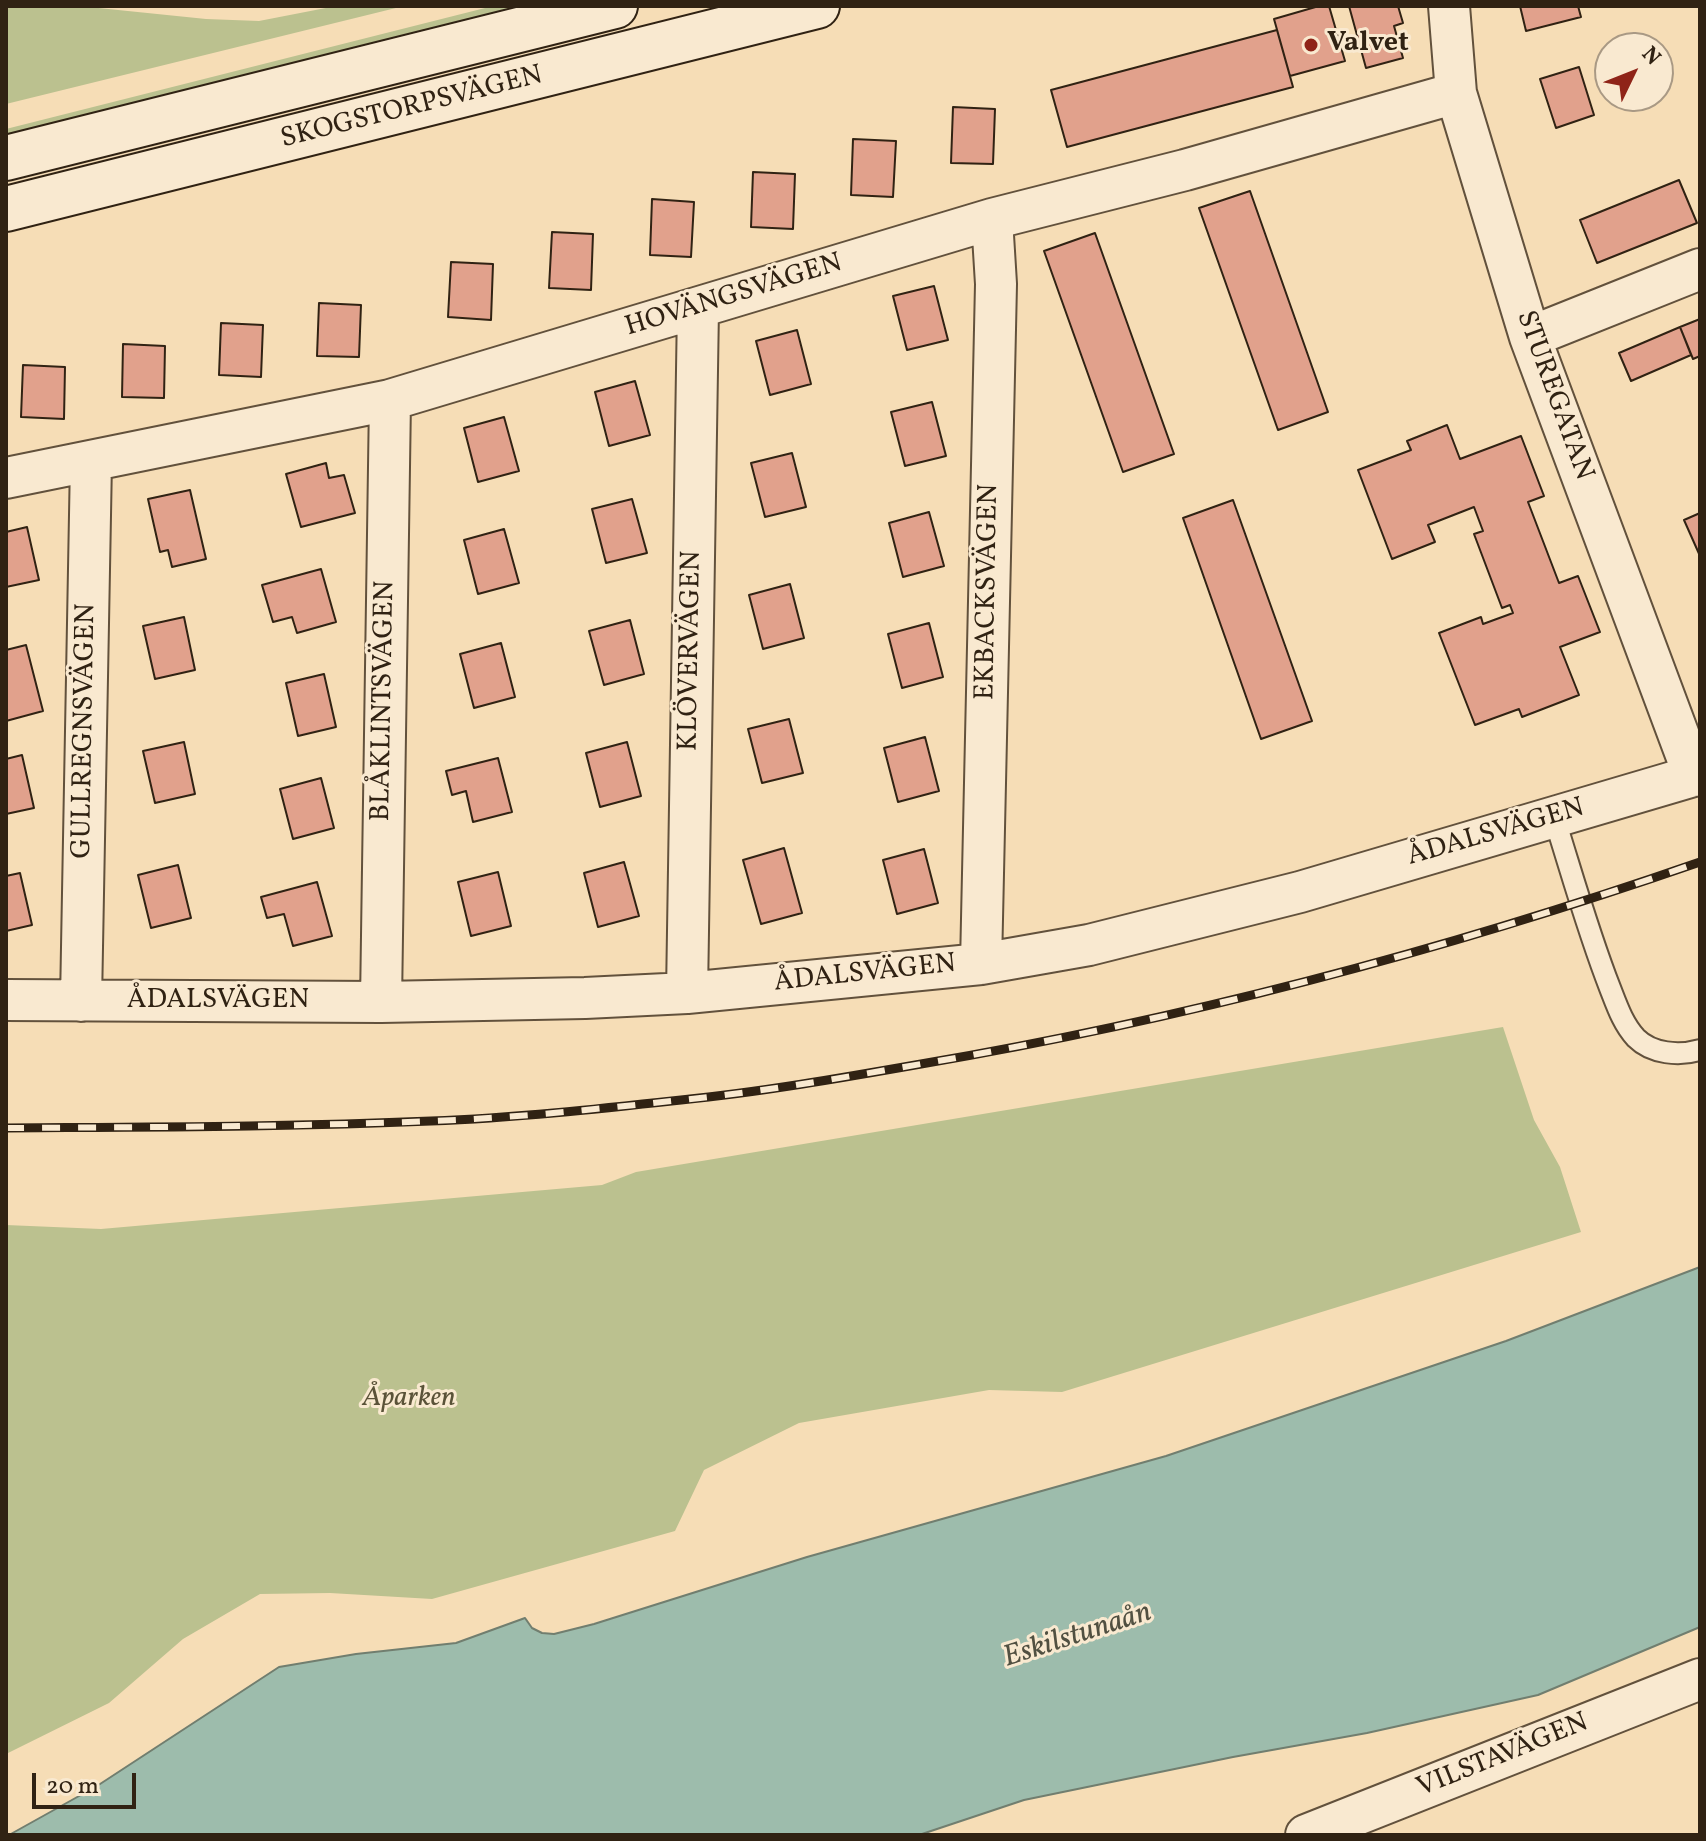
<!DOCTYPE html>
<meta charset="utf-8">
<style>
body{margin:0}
#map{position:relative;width:1706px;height:1841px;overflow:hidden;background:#f6ddb6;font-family:Vollkorn,serif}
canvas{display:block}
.frame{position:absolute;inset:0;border:8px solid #302213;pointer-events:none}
.north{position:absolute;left:1594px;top:32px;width:80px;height:80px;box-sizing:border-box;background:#f9e9d0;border:2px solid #a99984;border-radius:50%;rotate:47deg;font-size:22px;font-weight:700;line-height:32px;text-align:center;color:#302213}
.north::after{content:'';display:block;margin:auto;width:28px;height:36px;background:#8f2418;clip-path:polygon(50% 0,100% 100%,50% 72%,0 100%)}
.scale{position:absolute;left:32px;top:1773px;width:104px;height:36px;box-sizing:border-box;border:4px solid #302213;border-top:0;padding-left:10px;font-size:24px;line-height:28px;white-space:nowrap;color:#302213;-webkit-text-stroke:6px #f9e9d0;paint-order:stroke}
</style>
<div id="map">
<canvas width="1706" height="1841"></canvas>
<div class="frame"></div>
<div class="north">N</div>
<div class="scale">20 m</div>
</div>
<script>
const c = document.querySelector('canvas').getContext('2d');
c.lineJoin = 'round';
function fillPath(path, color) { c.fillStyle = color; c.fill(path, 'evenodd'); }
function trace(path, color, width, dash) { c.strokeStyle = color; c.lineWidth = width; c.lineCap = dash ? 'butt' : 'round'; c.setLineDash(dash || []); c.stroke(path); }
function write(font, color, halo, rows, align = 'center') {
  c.font = font + ' Vollkorn,serif'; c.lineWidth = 6; c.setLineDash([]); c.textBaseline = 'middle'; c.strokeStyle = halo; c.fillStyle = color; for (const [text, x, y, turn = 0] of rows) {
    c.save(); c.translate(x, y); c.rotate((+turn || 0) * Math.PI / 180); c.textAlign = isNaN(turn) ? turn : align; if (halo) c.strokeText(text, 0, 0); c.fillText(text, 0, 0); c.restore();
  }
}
const green = new Path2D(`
 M6,6H79L206,19L259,21L336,6H404L6,104Z
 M493,6H528L6,137V129Z
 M1503,1027L1534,1120L1560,1167L1581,1232L1062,1392L989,1390L799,1423L704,1470L675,1531L432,1599L330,1593L260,1594L183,1639L109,1703L6,1754V1225L101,1229L602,1185L636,1172Z`);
const water = new Path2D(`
 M1700,1267V1627L1538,1695L1367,1733L1233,1757L1024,1800L919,1835H9L97,1786L279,1667L356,1654L456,1643L525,1618L532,1628L542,1633L554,1634L594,1624L807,1557L1166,1456L1506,1341Z`);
const building = new Path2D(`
 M1319,6H1329L1345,61L1290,76L1274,19Z
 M1349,6H1398L1403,23L1394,26L1403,58L1366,68Z
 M1520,6H1578L1581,17L1526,31Z
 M1277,30L1293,87L1067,147L1051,90Z
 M1579,67L1594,115L1556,128L1540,79Z
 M953,107L995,109L993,164L951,163Z
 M853,139L896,141L893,197L851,195Z
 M753,172L795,174L793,229L751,227Z
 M1679,180L1697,223L1597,263L1580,220Z
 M1250,191L1328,412L1278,430L1199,208Z
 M652,199L694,202L691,257L650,255Z
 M552,232L593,234L591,290L549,288Z
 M1095,233L1174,454L1123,472L1044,251Z
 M451,262L493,264L491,320L448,317Z
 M934,286L948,340L907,350L893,296Z
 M319,303L361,305L359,357L317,356Z
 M1700,319V356L1693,359L1680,327Z
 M221,323L263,325L261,377L219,375Z
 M1680,327L1691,355L1631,381L1619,353Z
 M797,330L811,384L770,395L756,341Z
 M123,344L165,346L164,398L122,397Z
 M23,365L65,367L64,419L21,417Z
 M635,381L650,435L609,446L595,392Z
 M932,402L946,456L905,466L891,412Z
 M504,417L519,471L478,482L464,428Z
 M1447,425L1460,459L1521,436L1544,496L1528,502L1559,583L1578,576L1600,632L1560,647L1579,695L1522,717L1519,709L1475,725L1439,633L1481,617L1483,624L1513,613L1510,605L1502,608L1474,534L1483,531L1474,507L1428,525L1435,542L1392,559L1358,470L1411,450L1407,441Z
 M792,453L806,507L765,517L751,463Z
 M326,463L329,478L344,475L355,513L301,527L286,474Z
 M190,490L206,559L172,567L168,550L160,552L148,499Z
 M632,499L647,553L606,563L592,509Z
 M1233,500L1312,721L1261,739L1183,518Z
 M929,512L944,566L903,577L889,523Z
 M1700,513V556L1684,520Z
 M27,527L39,580L6,587V532Z
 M504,529L519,583L478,594L464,540Z
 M321,569L336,622L297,633L292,617L273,622L262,585Z
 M790,584L804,638L763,649L749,595Z
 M184,617L195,670L155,679L143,626Z
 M630,620L644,674L604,685L589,631Z
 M929,623L943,677L902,688L888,634Z
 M501,643L515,697L474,708L460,654Z
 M26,645L43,711L6,721V650Z
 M324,674L336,727L298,736L286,683Z
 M789,719L803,773L762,783L748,729Z
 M925,737L939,791L898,802L884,748Z
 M184,742L195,794L155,803L143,751Z
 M627,742L641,796L600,807L586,753Z
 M22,755L34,808L6,814V759Z
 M498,758L512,812L473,822L466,791L452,795L446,771Z
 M321,778L334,828L293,839L280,789Z
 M784,848L802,913L761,924L743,860Z
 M924,849L938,903L897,914L883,860Z
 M624,862L639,916L598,927L584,873Z
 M178,865L191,918L151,928L138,875Z
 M498,872L511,926L471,936L458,882Z
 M20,873L32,925L6,931V876Z
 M317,882L332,936L293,946L284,914L267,918L261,897Z`);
const lane = new Path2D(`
 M1554,817C1572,874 1588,932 1610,988C1617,1006 1623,1024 1636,1038C1652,1054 1679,1056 1700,1050`);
const street = new Path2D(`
 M1449,6L1456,93L1530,337L1694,776
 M1530,337L1700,269
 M6,478L390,400L992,219L1185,170L1456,93
 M981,964L996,284L992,219
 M687,993L698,308
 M6,1000L381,1002L585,998L687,993L981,964L1089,945L1300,892L1700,774
 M81,1001L91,461
 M381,1002L390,400
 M1306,1835L1700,1679`);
const secondary = new Path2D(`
 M6,158L615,6
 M6,209L817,6`);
const rail = new Path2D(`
 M6,1128C148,1127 289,1127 431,1121C514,1118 598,1109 681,1100C761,1092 841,1078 921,1064C1186,1019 1446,950 1700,862`);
const markers = [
 [1311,45,8,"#8f2418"]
];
const poiNames = [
 ["Valvet",1327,45]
];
const streetNames = [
 ["SKOGSTORPSVÄGEN",412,109,-14],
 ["HOVÄNGSVÄGEN",734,297,-17],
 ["STUREGATAN",1553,396,70],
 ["EKBACKSVÄGEN",989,592,-89],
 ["KLÖVERVÄGEN",692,651,-89],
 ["BLÅKLINTSVÄGEN",385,701,-89],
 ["GULLREGNSVÄGEN",86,731,-89],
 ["ÅDALSVÄGEN",1496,834,-16],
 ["ÅDALSVÄGEN",865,975,-6],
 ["ÅDALSVÄGEN",218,1002],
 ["VILSTAVÄGEN",1503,1757,-22]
];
const parkNames = [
 ["Åparken",409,1400]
];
const waterNames = [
 ["Eskilstunaån",1078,1637,-18]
];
fillPath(green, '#bbc18f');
fillPath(water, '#9dbcac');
trace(water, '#717e6f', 2);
fillPath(building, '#e1a18c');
trace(building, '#302213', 2);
trace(lane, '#62513c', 24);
trace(street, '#62513c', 44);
trace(secondary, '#302213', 48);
trace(lane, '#f9e9d0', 20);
trace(street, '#f9e9d0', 40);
trace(secondary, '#f9e9d0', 44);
trace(rail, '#302213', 9);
trace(rail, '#f9e9d0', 6, [18]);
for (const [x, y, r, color] of markers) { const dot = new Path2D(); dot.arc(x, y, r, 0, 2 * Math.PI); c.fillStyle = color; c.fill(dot); trace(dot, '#f9e9d0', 3); }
write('bold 28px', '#302213', '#f9e9d0', poiNames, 'left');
write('28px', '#302213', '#f9e9d0', streetNames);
write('italic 28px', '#5a5238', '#f9e9d0', parkNames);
write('italic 30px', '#515041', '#f9e9d0', waterNames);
</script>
